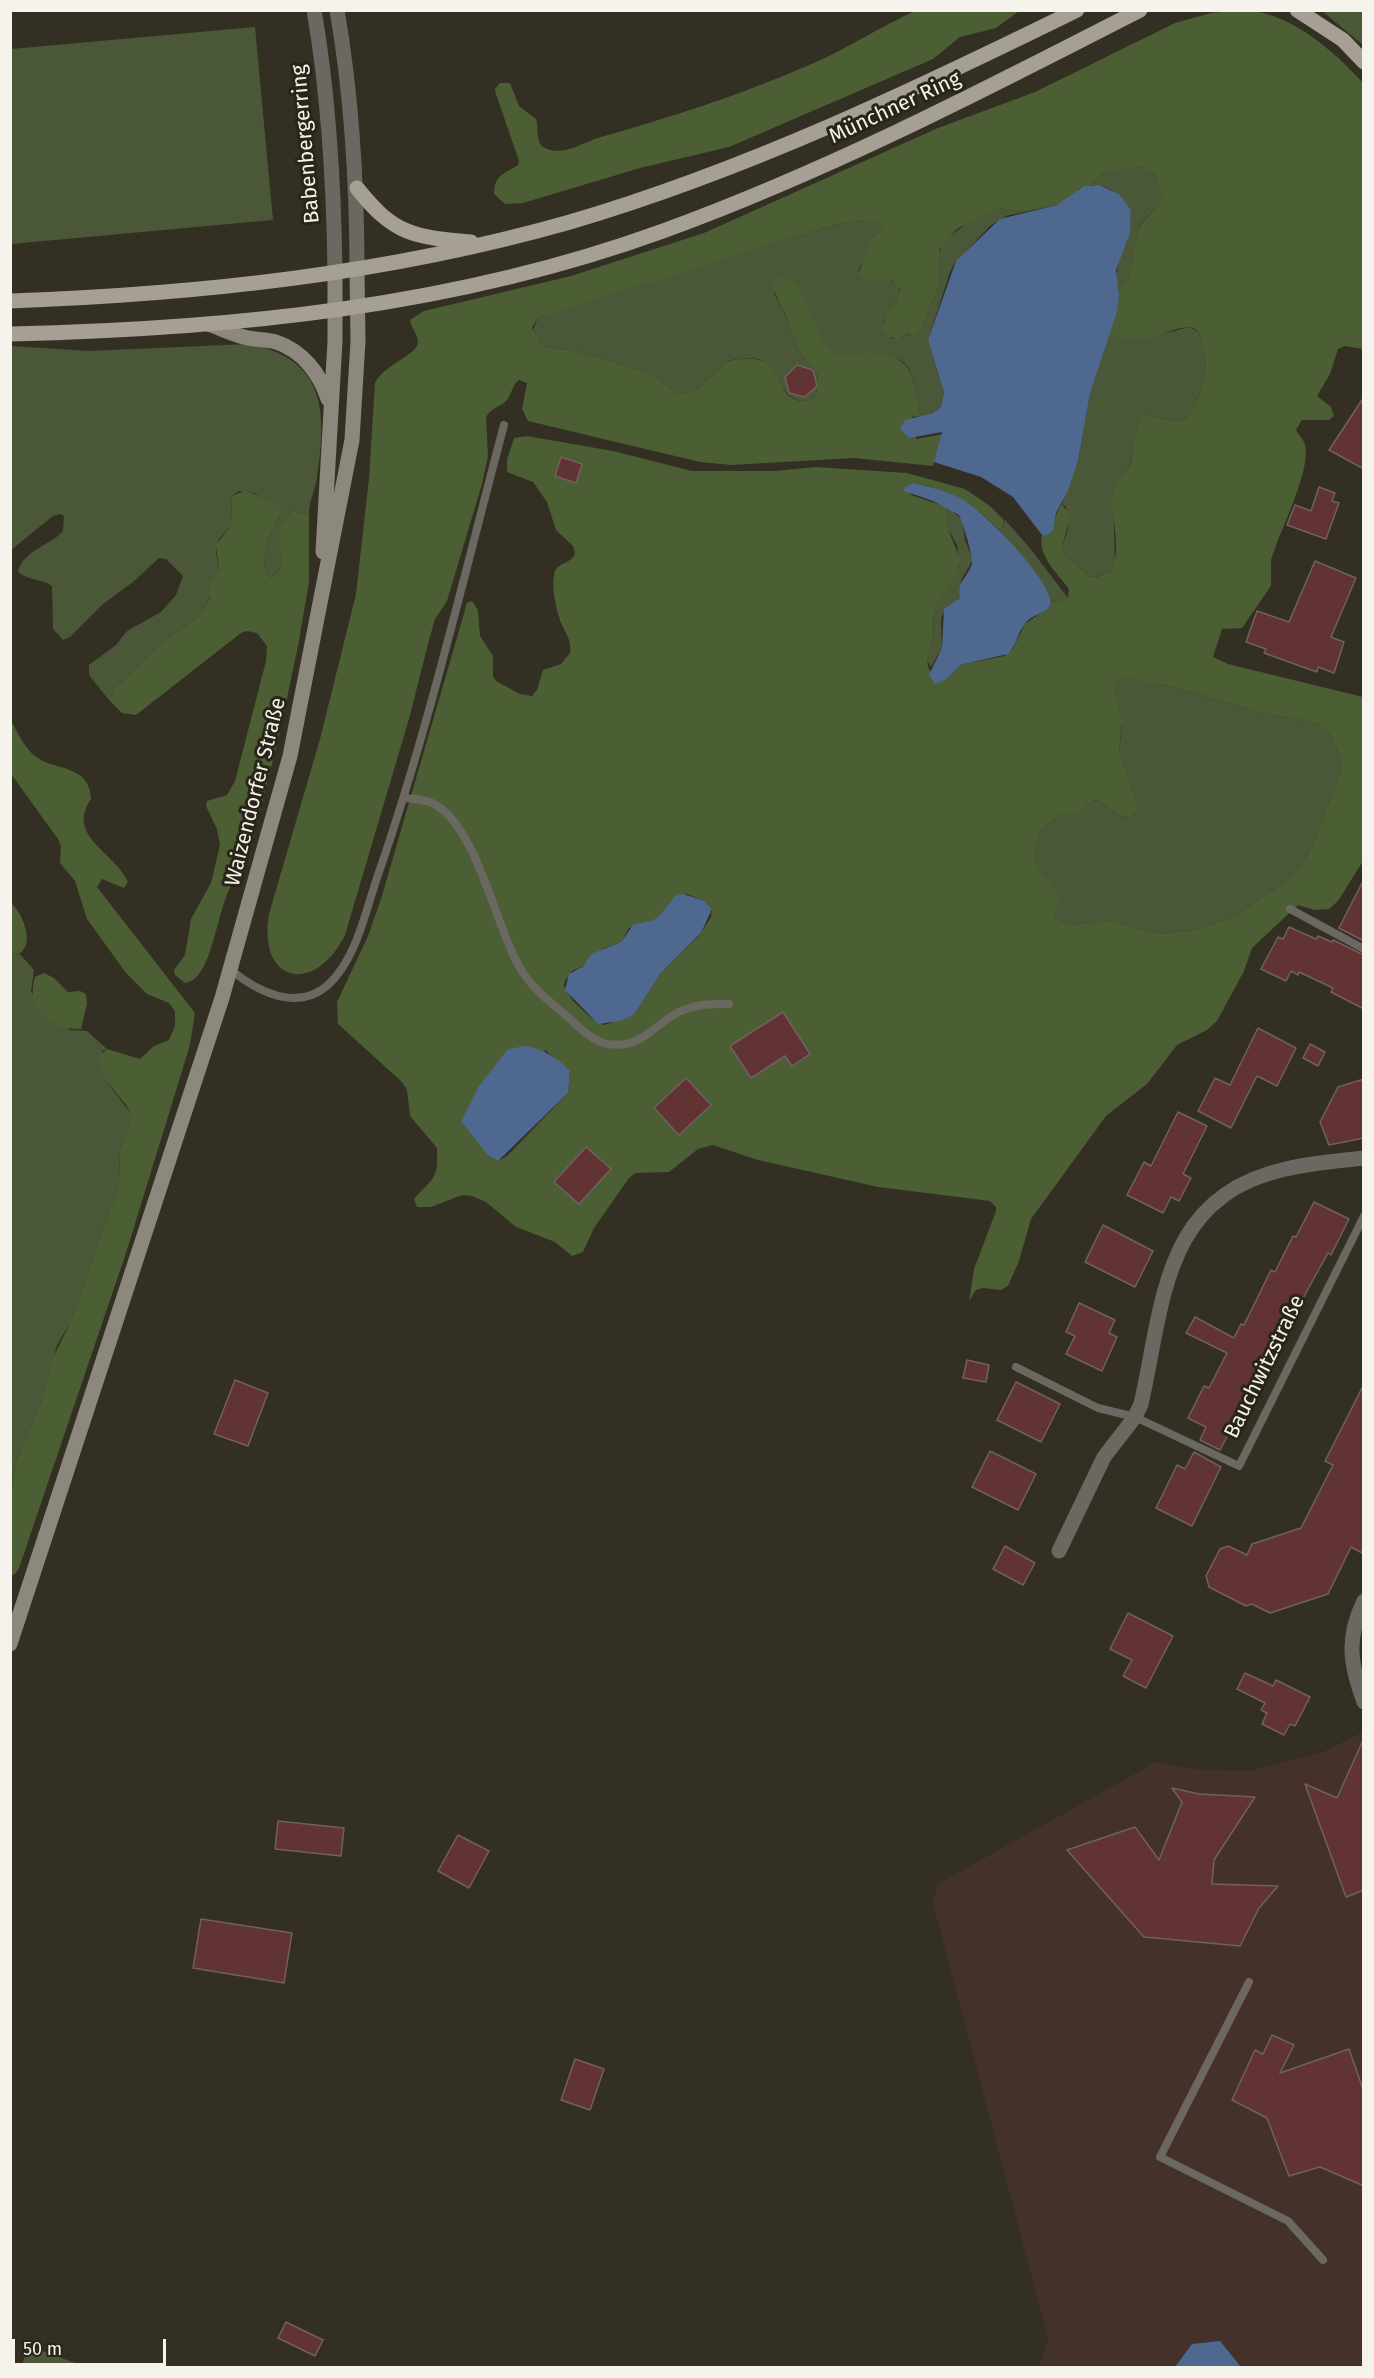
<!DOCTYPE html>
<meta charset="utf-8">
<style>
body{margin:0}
#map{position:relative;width:1374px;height:2378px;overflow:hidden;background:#332f23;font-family:"Fira Sans",sans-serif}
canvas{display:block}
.frame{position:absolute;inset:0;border:12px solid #f5f3eb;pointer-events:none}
.scale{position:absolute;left:12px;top:2339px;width:154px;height:27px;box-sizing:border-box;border:3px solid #f5f3eb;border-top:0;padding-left:8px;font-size:18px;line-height:21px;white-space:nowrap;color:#f5f3eb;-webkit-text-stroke:4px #292519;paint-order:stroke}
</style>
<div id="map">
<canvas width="1374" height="2378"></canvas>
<div class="frame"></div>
<div class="scale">50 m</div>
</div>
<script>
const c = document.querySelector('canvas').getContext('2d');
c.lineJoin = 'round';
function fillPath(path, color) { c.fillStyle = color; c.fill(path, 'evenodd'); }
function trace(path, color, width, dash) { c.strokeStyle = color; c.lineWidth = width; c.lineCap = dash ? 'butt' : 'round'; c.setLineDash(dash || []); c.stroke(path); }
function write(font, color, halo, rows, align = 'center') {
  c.font = font + ' "Fira Sans",sans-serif'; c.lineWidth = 6; c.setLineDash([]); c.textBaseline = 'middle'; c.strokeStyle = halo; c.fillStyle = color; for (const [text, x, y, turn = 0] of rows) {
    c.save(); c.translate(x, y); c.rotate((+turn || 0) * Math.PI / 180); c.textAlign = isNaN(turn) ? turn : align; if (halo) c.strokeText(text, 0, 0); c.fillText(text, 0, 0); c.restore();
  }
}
const medical = new Path2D(`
 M1363,1732V2367H1039L1048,2338L933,1903L938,1884L1156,1762L1194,1769L1250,1771L1323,1752Z`);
const green = new Path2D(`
 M1322,11H1363V45Z
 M255,27L273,220L11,244V49Z
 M1133,166C1150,167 1163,181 1163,198C1156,211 1140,219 1137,233C1132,254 1137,274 1118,290C1111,260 1132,242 1131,210C1120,196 1110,184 1091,185L1105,172Z
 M998,208L1024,212L1006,216L990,226L954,264L950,272L928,340L944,392L941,407L933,413L921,416C909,360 913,353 852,354C844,354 835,355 829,350C815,337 808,309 801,291L774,293L788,320L797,348L818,375L816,395L809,401C778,403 783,372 761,360C752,356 736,359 727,361L698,389L685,394H678L659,379L643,371L580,352L543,346L533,330L538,317L561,308L845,222L860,220L878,223L883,229L872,237L867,255L858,271L872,280L887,278L898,283L900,294L883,322L891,338C901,340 908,331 918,335L938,288V255L944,241L970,221Z
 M1189,327L1199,332L1206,365L1199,396L1191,413L1185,419L1176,422L1146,415C1134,430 1137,447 1130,464C1126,475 1115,480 1113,492L1115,563L1111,572L1095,577L1089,576L1064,555L1062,548L1068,529L1066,507L1062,504L1078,461L1090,394L1109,335L1147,338Z
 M249,344C326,359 327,411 317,478C315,490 309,501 309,514L292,511C289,516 283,522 281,527C276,543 291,569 270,577L266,573C261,553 271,529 282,512L254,493L239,491L232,496L231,525L219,539L216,552L219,570L210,582V596L200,615L159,645L135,670L116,686L109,700L89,675V665L116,645L127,631L161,612L176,595L183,576L166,559L159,558L133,582L103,604L70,637L63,640L53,629L52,586C41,578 28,581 18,572C22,551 51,545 63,531L64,516L60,514L53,516L11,550V346L89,351Z
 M947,507L962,519L965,540L973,560L961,580V598L946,608L941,618L942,648L931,667L927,660L933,642L934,609L959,566L957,545L948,529Z
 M1005,520L1029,547L1068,598L1051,603L1034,572L998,529L1002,528Z
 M1123,676L1170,686L1259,712L1317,723L1330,735L1337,750L1341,766L1339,775L1313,845L1301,865L1283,885L1261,897L1235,917L1192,930L1158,934L1114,921L1070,925L1055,918L1057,895C1040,865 1028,870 1042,829L1058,816L1077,813L1092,801L1098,800L1121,816L1130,817L1138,810V804L1119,750L1122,727L1115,691L1118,680Z
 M20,954L34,970L31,992L70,1030L87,1031L107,1049L102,1051L104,1078L131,1114V1123L120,1148L119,1184L70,1323L57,1345L41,1403L16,1461L11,1493L10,956Z
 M29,2346L86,2367H21Z`);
const forest = new Path2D(`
 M917,10L1019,11L996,28L960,37L933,59L729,147L640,168L523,203L505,204L494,194C494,175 504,174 518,165L519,161L496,94L495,89L500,83H510L519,106L536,119C539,128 535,144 545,148C564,157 583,142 601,137C671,117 740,95 807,66C845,50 879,27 917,10Z
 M1242,10C1289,11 1333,50 1363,83V349L1345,346L1338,349L1330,374L1317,396L1331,407L1334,416L1329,420H1302L1296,430C1299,436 1303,438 1305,445C1311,468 1284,523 1275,548L1271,560V586L1242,628L1222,629L1213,657L1228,664L1363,697V861L1338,901L1329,909L1314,910L1298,905L1252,948L1244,971L1217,1021L1207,1030L1177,1045L1147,1084L1106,1116L1031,1219L1019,1261L1008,1286L1001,1290L983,1288L976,1290L969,1301L974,1269L996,1211V1207L990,1201L878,1187L758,1160L713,1145L698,1149L669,1172L635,1173L629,1178L594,1228L583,1252L572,1256L555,1242L516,1227L486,1202L472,1196L462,1195L431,1207H417L414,1199C434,1176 438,1181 437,1148L410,1116L407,1090L402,1082L338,1024L337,1002L368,936L381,899L467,603L472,601L478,610L480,636L493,656V676L496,681L520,694L532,696L537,690L543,670L561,664L570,653C573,640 562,629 559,617C555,604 552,588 554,575C556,561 572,565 575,553L573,546L556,530L547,502L533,482L507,472V460L514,438L527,436L613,451L692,471H775L816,467L907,473L965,489L990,506L1004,520L1002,528L998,529C974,504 947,490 914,483L911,495L947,507L948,529L960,559L957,573L934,609L933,642L927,660L929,670L947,679L960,665L1004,656L1012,650L1025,624L1049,607L1051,603L1068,598L1069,589C1058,574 1037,556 1042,535L1047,536C1054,525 1055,514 1062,504L1070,516L1062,548L1064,555L1089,576L1096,577L1111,572C1123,547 1110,520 1113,494C1114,479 1127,475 1131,462C1136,447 1133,426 1146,415L1176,422L1185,419L1191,413L1199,396L1206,365L1199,332C1187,319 1164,336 1149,338C1135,340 1123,338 1109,335L1117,312L1118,290C1137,274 1131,254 1137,233C1141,219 1156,211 1163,198L1155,176L1141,167L1105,172L1091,185L1079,189L1070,199L1057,205L1024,212L998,208L957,229L939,250L938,288L918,335L908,334L897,339L888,336L883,330C883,312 899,304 900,289L893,280H866L858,275L872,237L883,229L877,223L860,220L841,223L538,317L532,328L543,346L580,352L643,371L659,379L678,394H685L698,389L727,361C736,360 746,357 755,359C788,364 771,403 809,401L816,395L818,375L797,348L788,320L772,287L781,277C811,280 810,335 833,352C844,355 854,354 865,353C914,352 912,376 921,416L912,417L916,439L943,434L933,466L854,458L731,465L700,462L528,421L522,409L527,383L519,380C511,386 512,396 505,402C498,408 491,408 486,417L488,456L482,484L447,601L435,619L428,644L409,719L345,935C314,997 257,982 269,914L320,739L356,594L369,478L375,383C384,364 418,355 418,342C418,335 411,327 410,320L424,311L571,276L704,233L938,128L1035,92L1175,23L1211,13ZM1123,677L1170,686L1259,712L1317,723L1330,735L1337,750L1341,766L1339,775L1313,845L1301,865L1283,885L1261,897L1235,917L1192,930L1158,934L1114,921L1070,925L1055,918L1058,895C1040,865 1028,870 1042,829L1058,816L1077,814L1092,801L1098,800L1121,816L1130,817L1138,810V804L1119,750L1122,722L1115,691L1118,680ZM687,894L703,900L712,909L711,917L699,936L660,974L634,1015L604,1025L591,1018L573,1001L564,986L565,981L572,971L584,966L602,949L621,942L629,928L653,920L667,910L670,903ZM545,1050L570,1071L568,1093L507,1156L498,1161Z
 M246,490L280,507L282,512C271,529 261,553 266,573L270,577C290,570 277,546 279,532C280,524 288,517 292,511L309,514V582L298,646L279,736L245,871C216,881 218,980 185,983L175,975L174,970L185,955L191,919L211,883L220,845L217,829L206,806L207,801L227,795L235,781L266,661L267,646L257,633L247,631L241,633L136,715L122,713L109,700L116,686L135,670L159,645L200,615L210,597V582L219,570L216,545L231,525L232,496Z
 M11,721C18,733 24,747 35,756C52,771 90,763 91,799C65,836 115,852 128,882L124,888L102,879L97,887L195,1013L190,1045L127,1250L19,1568L15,1574L11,1575V1493L16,1461L41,1403L52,1360L70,1323L119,1184L120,1148L131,1123V1114L126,1105L104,1078L100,1069V1055L107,1049L140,1059L154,1046L169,1040L175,1026V1011L169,1003L147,994L126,973L87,919L75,881L60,863L61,846L58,839L11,774Z
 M11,903C24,914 39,953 11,956Z
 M44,973L54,978L68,992L80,991L86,994L87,1004L81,1029C50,1031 25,1007 35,977Z`);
const water = new Path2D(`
 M1099,185L1119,194L1131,210L1130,233L1116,270L1119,295L1117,312L1090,394L1078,461L1067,493L1056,513L1053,530L1046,536L1042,535L1013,497L981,477L934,462L942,432L909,438L900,429L905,420L933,413L941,407L944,392L928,340L956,261L1000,219L1057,205L1084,186Z
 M914,483C930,487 947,491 962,499C985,513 1048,576 1051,603C1047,615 1032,613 1025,624C1017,633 1017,645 1008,654L960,665L947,679L935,684L929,675L942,648L944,609L960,598C957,581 967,578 972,564C974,558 962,521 959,515L933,501L904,491V488Z
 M683,894L703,900L712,909L701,933L660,974L634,1015L620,1021L598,1024L565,990L569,974L584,966L591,954L621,942L633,925L653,920L661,914L675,896Z
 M526,1046C545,1050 556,1057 570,1071L568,1093L498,1161L487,1154L461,1121L479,1086L508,1049Z
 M1220,2341L1241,2367H1175L1192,2344Z`);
const building = new Path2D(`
 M797,365L813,370L817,386L805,397L789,393L785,377Z
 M1364,397V469L1329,450Z
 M561,457L582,464L576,483L555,476Z
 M1319,487L1335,493L1332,501L1339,503L1326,539L1287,525L1295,505L1311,511Z
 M1315,561L1356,578L1331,637L1344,642L1334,673L1318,667L1317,672L1300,666L1264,653L1266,649L1246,642L1257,611L1289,622Z
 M1364,879V941L1339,928Z
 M1289,927L1316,939L1318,936L1332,942L1333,940L1364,955V1009L1331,992L1333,988L1299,972L1298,975L1291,971L1286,981L1261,969L1278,937L1283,939Z
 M783,1012L810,1054L792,1066L785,1056L751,1078L730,1046Z
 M1258,1028L1296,1048L1277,1086L1257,1076L1231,1128L1198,1111L1215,1078L1230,1085Z
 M1310,1044L1325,1052L1318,1066L1303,1058Z
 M686,1078L711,1105L679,1135L654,1108Z
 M1364,1079V1138L1329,1145L1320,1122L1338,1087Z
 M1178,1112L1207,1126L1183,1174L1191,1178L1179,1201L1171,1197L1163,1213L1127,1195L1144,1162L1151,1166Z
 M586,1147L611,1169L579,1204L554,1182Z
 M1314,1202L1349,1219L1331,1255L1328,1253L1308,1289L1281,1343L1277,1341L1220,1450L1200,1440L1206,1427L1188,1418L1204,1386L1209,1388L1227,1353L1186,1333L1195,1317L1234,1338L1241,1324L1244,1325L1271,1270L1275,1272L1293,1236L1296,1237Z
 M1103,1225L1153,1251L1135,1287L1085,1262Z
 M1079,1303L1115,1320L1109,1333L1117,1337L1102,1371L1066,1354L1075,1336L1066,1332Z
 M967,1360L989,1365L986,1382L963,1378Z
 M235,1380L268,1393L248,1446L214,1434Z
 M1016,1382L1060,1404L1041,1442L997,1420Z
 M1364,1384V1554L1351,1547L1328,1594L1270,1613L1252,1604L1246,1606L1209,1587L1206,1576L1220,1549L1228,1546L1247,1555L1252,1544L1301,1528L1333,1465L1325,1461Z
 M990,1451L1036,1474L1018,1510L972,1487Z
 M1194,1452L1221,1467L1192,1526L1156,1508L1177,1465L1185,1469Z
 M1005,1546L1035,1563L1023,1585L993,1569Z
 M1128,1613L1173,1636L1146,1688L1123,1676L1132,1660L1110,1649Z
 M1245,1673L1273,1686L1276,1680L1310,1697L1295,1726L1290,1724L1284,1735L1262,1724L1267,1713L1261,1710L1265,1703L1237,1689Z
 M1364,1738V1890L1346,1897L1305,1784L1337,1798Z
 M1172,1788L1199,1794L1255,1797L1214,1860L1212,1884L1278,1886L1259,1908L1240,1946L1144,1937L1067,1850L1135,1827L1159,1860L1182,1802Z
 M278,1821L344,1828L341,1856L275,1849Z
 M458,1835L489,1851L469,1888L438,1871Z
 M201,1919L292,1933L284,1983L193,1968Z
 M1272,2035L1294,2045L1280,2073L1349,2049L1364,2092V2186L1320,2167L1289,2176L1267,2118L1232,2100L1255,2050L1263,2054Z
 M575,2059L604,2069L590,2110L561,2100Z
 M286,2322L323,2340L315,2356L278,2338Z`);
const service = new Path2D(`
 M405,798C413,799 424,799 432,803C476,823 495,925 519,966C530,987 551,1003 569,1018C580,1028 592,1041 607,1044C643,1049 651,1026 679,1012C695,1004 711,1004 729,1004
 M1290,909L1364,949
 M231,970C258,992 297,1012 328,985C357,958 365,912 378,875C429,728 464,575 504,425
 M1016,1367L1098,1408L1135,1417L1239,1466L1364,1216
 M1249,1982L1160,2157L1288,2221L1323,2260`);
const minor = new Path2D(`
 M314,10C329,97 334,186 335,274
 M337,10C352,97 357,183 357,271
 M1059,1551L1104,1457L1135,1417L1141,1404C1164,1303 1162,1196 1286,1169C1311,1163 1338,1161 1364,1158
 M1364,1601C1346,1638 1350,1664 1364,1702`);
const secondary = new Path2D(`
 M208,324C220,328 232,334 244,337C254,340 265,339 276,342C303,351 320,374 328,399
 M323,552L335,341V274
 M10,1644L222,998L290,756L352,440L358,341L357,271`);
const primary = new Path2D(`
 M1297,10L1343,40L1364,62
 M357,188C394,235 414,237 471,242
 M10,301C200,294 387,274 570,222C747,170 912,91 1077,10
 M10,334C231,329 454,307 663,231C828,171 984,90 1140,10`);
const streetNames = [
 ["Münchner Ring",895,108,-25],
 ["Babenbergerring",306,144,-95],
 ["Waizendorfer Straße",256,792,-76],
 ["Bauchwitzstraße",1265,1367,-64]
];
fillPath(medical, '#44322a');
fillPath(green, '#4a5837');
fillPath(forest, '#4c5e33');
fillPath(water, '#4e688f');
fillPath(building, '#623333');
trace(building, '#716060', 1.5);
trace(service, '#6b6862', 8);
trace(minor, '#6b6862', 15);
trace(secondary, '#8c887e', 15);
trace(primary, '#a6a094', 15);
write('21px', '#f5f3eb', '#292519', streetNames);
</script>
